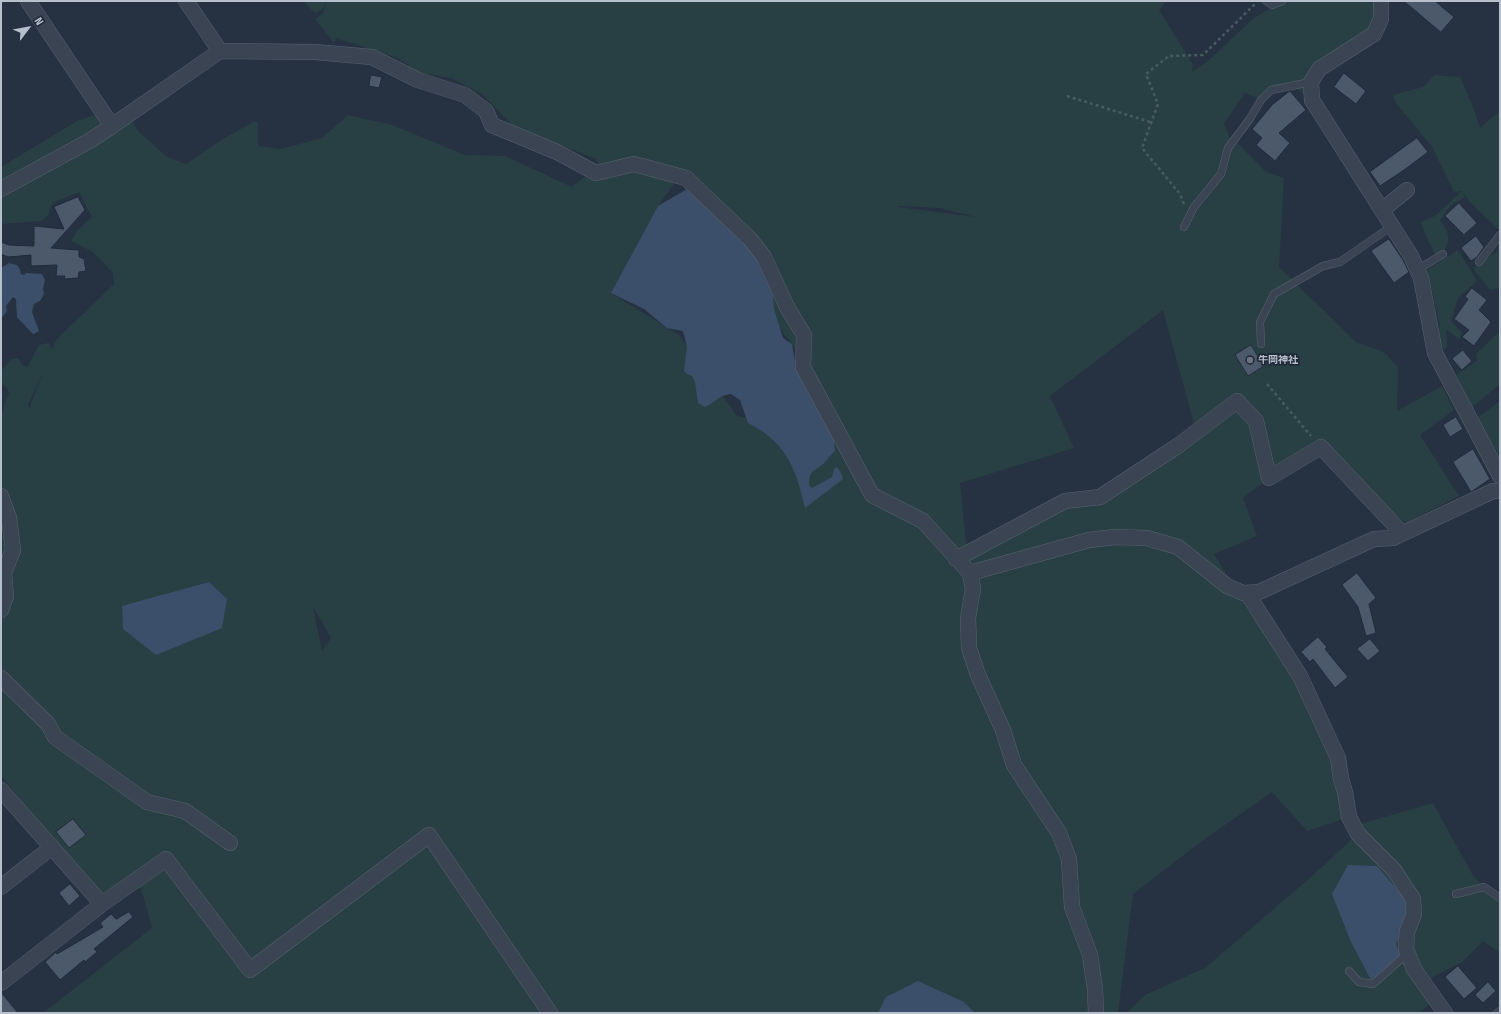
<!DOCTYPE html>
<meta charset="utf-8">
<style>
body{margin:0}
#map{position:relative;width:1501px;height:1014px;overflow:hidden;background:#263242;font-family:"Fira Sans Condensed",sans-serif}
canvas{display:block}
.frame{position:absolute;inset:0;border:2px solid #b8bfcc;pointer-events:none}
.north{position:absolute;left:8px;top:8px;width:40px;height:40px;-webkit-text-stroke:3px #1f2937;paint-order:stroke;rotate:58deg;font-size:11px;font-weight:700;line-height:16px;text-align:center;color:#b8bfcc}
.north::after{content:'';display:block;margin:auto;width:14px;height:18px;background:#b8bfcc;clip-path:polygon(50% 0,100% 100%,50% 72%,0 100%)}
</style>
<div id="map">
<canvas width="1501" height="1014"></canvas>
<div class="frame"></div>
<div class="north">N</div>
</div>
<script>
const c = document.querySelector('canvas').getContext('2d');
c.lineJoin = 'round';
function fillPath(path, color) { c.fillStyle = color; c.fill(path, 'evenodd'); }
function trace(path, color, width, dash) { c.strokeStyle = color; c.lineWidth = width; c.lineCap = dash ? 'butt' : 'round'; c.setLineDash(dash || []); c.stroke(path); }
function write(font, color, halo, rows, align = 'center') {
  c.font = font + ' "Fira Sans Condensed","Noto Sans JP",sans-serif'; c.lineWidth = 3.5; c.setLineDash([]); c.textBaseline = 'middle'; c.strokeStyle = halo; c.fillStyle = color; for (const [text, x, y, turn = 0] of rows) {
    c.save(); c.translate(x, y); c.rotate((+turn || 0) * Math.PI / 180); c.textAlign = isNaN(turn) ? turn : align; if (halo) c.strokeText(text, 0, 0); c.fillText(text, 0, 0); c.restore();
  }
}
const green = new Path2D(`
 M303,1H327L323,9L315,13Z
 M327,1H1166L1159,10L1193,64L1192,72L1208,61L1254,18L1282,1H1375L1374,12L1380,21L1368,38L1313,69L1308,97L1291,85L1261,100L1245,93L1224,123L1232,144L1235,141L1266,172L1284,178L1279,267L1356,342L1384,352L1398,367L1397,411L1442,386L1454,410L1420,435L1459,496L1406,523L1393,512L1395,526L1321,447L1269,478L1243,498L1257,536L1214,554L1248,610L1275,641L1300,676L1338,758L1341,779L1349,817L1307,831L1272,792L1202,841L1133,894L1118,1013H974L964,1002L901,1005L886,997L879,1013H43L152,928L141,888L96,897L1,775V526L5,536L1,496V413L3,412L4,404L9,394L7,388L1,383V370L3,369L11,359L18,358L23,366H28L39,345L49,343L52,350L56,340L114,284L113,273L93,252L71,241L78,230L92,217L79,192L52,203L48,215L42,221L1,224V167L77,121L103,112L128,115L138,131L167,157L186,164L223,139L253,122H258V146L281,149L322,138L348,115L392,125L465,155L505,156L572,187L592,171H650L677,180L658,206L611,293L679,335L737,416L761,421L775,437L783,435L789,436L801,357L774,320L749,230L685,173L639,165L622,161L600,168L596,159L513,126L482,94L452,78L421,73L398,58L336,38L334,43L315,19L323,14ZM898,206L940,208L976,217L898,207ZM1163,310L1194,424L1106,493L1065,501L967,553L960,483L1074,448L1050,396ZM44,370L29,409L28,405ZM313,606L331,638L322,651L313,607Z
 M1435,75L1460,77L1472,104L1480,128L1500,111V231L1470,202L1463,192L1465,197L1451,205L1440,220C1450,236 1451,237 1443,254L1434,253L1426,236L1421,222L1435,216L1462,191L1454,192L1432,147L1396,103L1393,95L1423,87Z
 M1500,237V288L1490,290L1474,270L1479,262L1497,252Z
 M1458,250L1477,281L1458,298L1451,321L1462,333L1458,339L1446,329L1447,347L1444,350L1438,338L1440,325L1427,270Z
 M1500,331V384L1472,407L1456,375L1477,361L1476,354Z
 M1500,401V457L1477,418Z
 M1433,803L1472,874L1484,887L1500,895V953L1483,941L1462,962L1429,979L1401,958L1430,1003L1420,1013H1126L1145,995L1205,968L1312,876L1351,840L1386,863L1357,825Z`);
const water = new Path2D(`
 M694,185L755,246L772,285L774,309L783,338L792,344L795,362L807,382L834,441L835,451C830,455 826,462 822,465C811,473 810,470 809,485L812,488L832,477L834,469L837,467L842,475L843,479L805,508C796,468 786,442 748,423L740,400L731,394C719,395 716,402 705,407L698,403L695,382L692,376L687,374L684,371L687,347L683,331L667,328L644,309L611,293L658,206Z
 M9,263L17,265L20,270L21,274L24,275L26,273L42,274L45,280L43,288L44,294L40,301L34,304L32,312L39,331L33,334L17,317L16,299L13,297L6,306L7,311L1,319V268Z
 M209,582L227,599L222,628L156,655L123,629L122,606Z
 M1348,865L1377,866L1407,901L1411,913L1396,944L1401,958L1371,980L1351,942L1332,894Z
 M918,981L964,1002L975,1013H878L886,997Z`);
const building = new Path2D(`
 M1404,1H1435L1454,17L1441,32Z
 M1344,73L1366,91L1356,104L1334,87Z
 M371,75L382,77L379,88L369,86Z
 M1290,91L1306,110L1279,133L1290,143L1275,161L1256,145L1262,138L1252,129L1272,105Z
 M1417,138L1428,152L1404,170L1380,186L1370,172Z
 M78,197L85,210L51,248L79,250V257L84,259L86,271L79,272L78,278L64,279L65,276H56L57,265L31,266V255L8,257L1,254V242L9,245L34,246V226L64,229L54,207Z
 M1459,203L1477,223L1464,235L1445,216Z
 M1476,236L1484,247L1477,257L1471,261L1461,248Z
 M1389,239L1403,260L1409,272L1394,283L1371,251Z
 M1472,288L1487,300L1479,310L1491,322L1474,346L1462,337L1469,330L1454,319L1468,299L1465,297Z
 M1251,345L1264,366L1248,376L1235,355Z
 M1463,350L1472,361L1462,370L1452,359Z
 M1456,417L1463,429L1450,437L1443,425Z
 M1473,449L1490,479L1471,492L1453,462Z
 M1357,573L1376,598L1369,604L1376,633L1366,636L1358,607L1342,585Z
 M1318,637L1327,647L1325,649L1348,677L1335,688L1313,659L1310,662L1301,652Z
 M1370,639L1380,651L1368,661L1357,649Z
 M73,819L86,835L69,848L56,832Z
 M70,884L80,896L69,906L59,893Z
 M129,912L133,917L94,949L97,952L85,962L84,960L60,980L45,962L56,952L57,954L103,927L100,923L111,914L116,919Z
 M1458,966L1477,988L1464,999L1445,977Z
 M1488,982L1496,991L1483,1003L1475,995Z
 M1,992L18,1013H1Z`);
const path = new Path2D(`
 M1067,96L1150,122
 M1184,204L1180,194L1142,148L1158,104L1146,74L1169,56L1203,55L1256,3
 M1267,384L1311,436`);
const lane = new Path2D(`
 M1266,1L1272,5L1282,1
 M1184,227L1194,207L1221,174L1228,148L1249,120L1261,100L1271,90L1311,82
 M1479,262L1500,235
 M1417,270L1443,254
 M1261,344L1260,322L1274,294L1323,266L1340,262L1392,226
 M1456,894L1484,887L1500,898
 M1349,971L1359,982L1373,984L1408,953
 M1497,1013L1500,1011`);
const street = new Path2D(`
 M28,1L112,126
 M186,1L220,51
 M1381,1V19L1374,34L1319,69L1311,82L1312,100L1411,256L1421,278L1435,353L1500,476
 M1,189L91,140L112,126L220,51L315,52L372,57L418,80L465,95L486,111L492,125L557,152L596,173L634,164L686,178L750,239L764,257L787,307L804,335L803,367L872,495L923,521L970,573L973,589L968,618L969,648L978,675L1003,730L1014,765L1059,833L1069,859L1072,907L1090,955L1095,989L1096,1013
 M1382,210L1407,190
 M1,496L9,518L13,550L4,573L6,596L1,610
 M956,559L1065,501L1100,497L1179,445L1237,401L1256,421L1269,478L1321,447L1402,533
 M970,573L1089,540L1115,537L1147,538L1178,547L1227,586L1243,593L1259,592L1374,539L1393,538L1493,491H1500
 M1247,593L1300,676L1338,758L1341,779L1345,792L1349,817L1358,834L1394,870L1413,899L1414,914L1407,932L1406,949L1414,969L1445,1013
 M1,678L48,724L55,737L147,802L185,811L230,843
 M1,790L102,904L1,983
 M1,887L52,847
 M102,904L166,859L250,970L429,835L550,1013`);
const markers = [
 [1250,360,4,"#6b7280"]
];
const poiNames = [
 ["牛岡神社",1258,360]
];
fillPath(green, '#284043');
fillPath(water, '#3c4f6a');
fillPath(building, '#4c596b');
trace(building, '#212b39', 1);
trace(lane, '#59626f', 8);
trace(street, '#59626f', 16);
trace(path, '#475c60', 2.5, [3, 3]);
trace(lane, '#3b4452', 7);
trace(street, '#3b4452', 15);
for (const [x, y, r, color] of markers) { const dot = new Path2D(); dot.arc(x, y, r, 0, 2 * Math.PI); c.fillStyle = color; c.fill(dot); trace(dot, '#1f2937', 1.5); }
write('bold 10px', '#b8bfcc', '#1f2937', poiNames, 'left');
</script>
